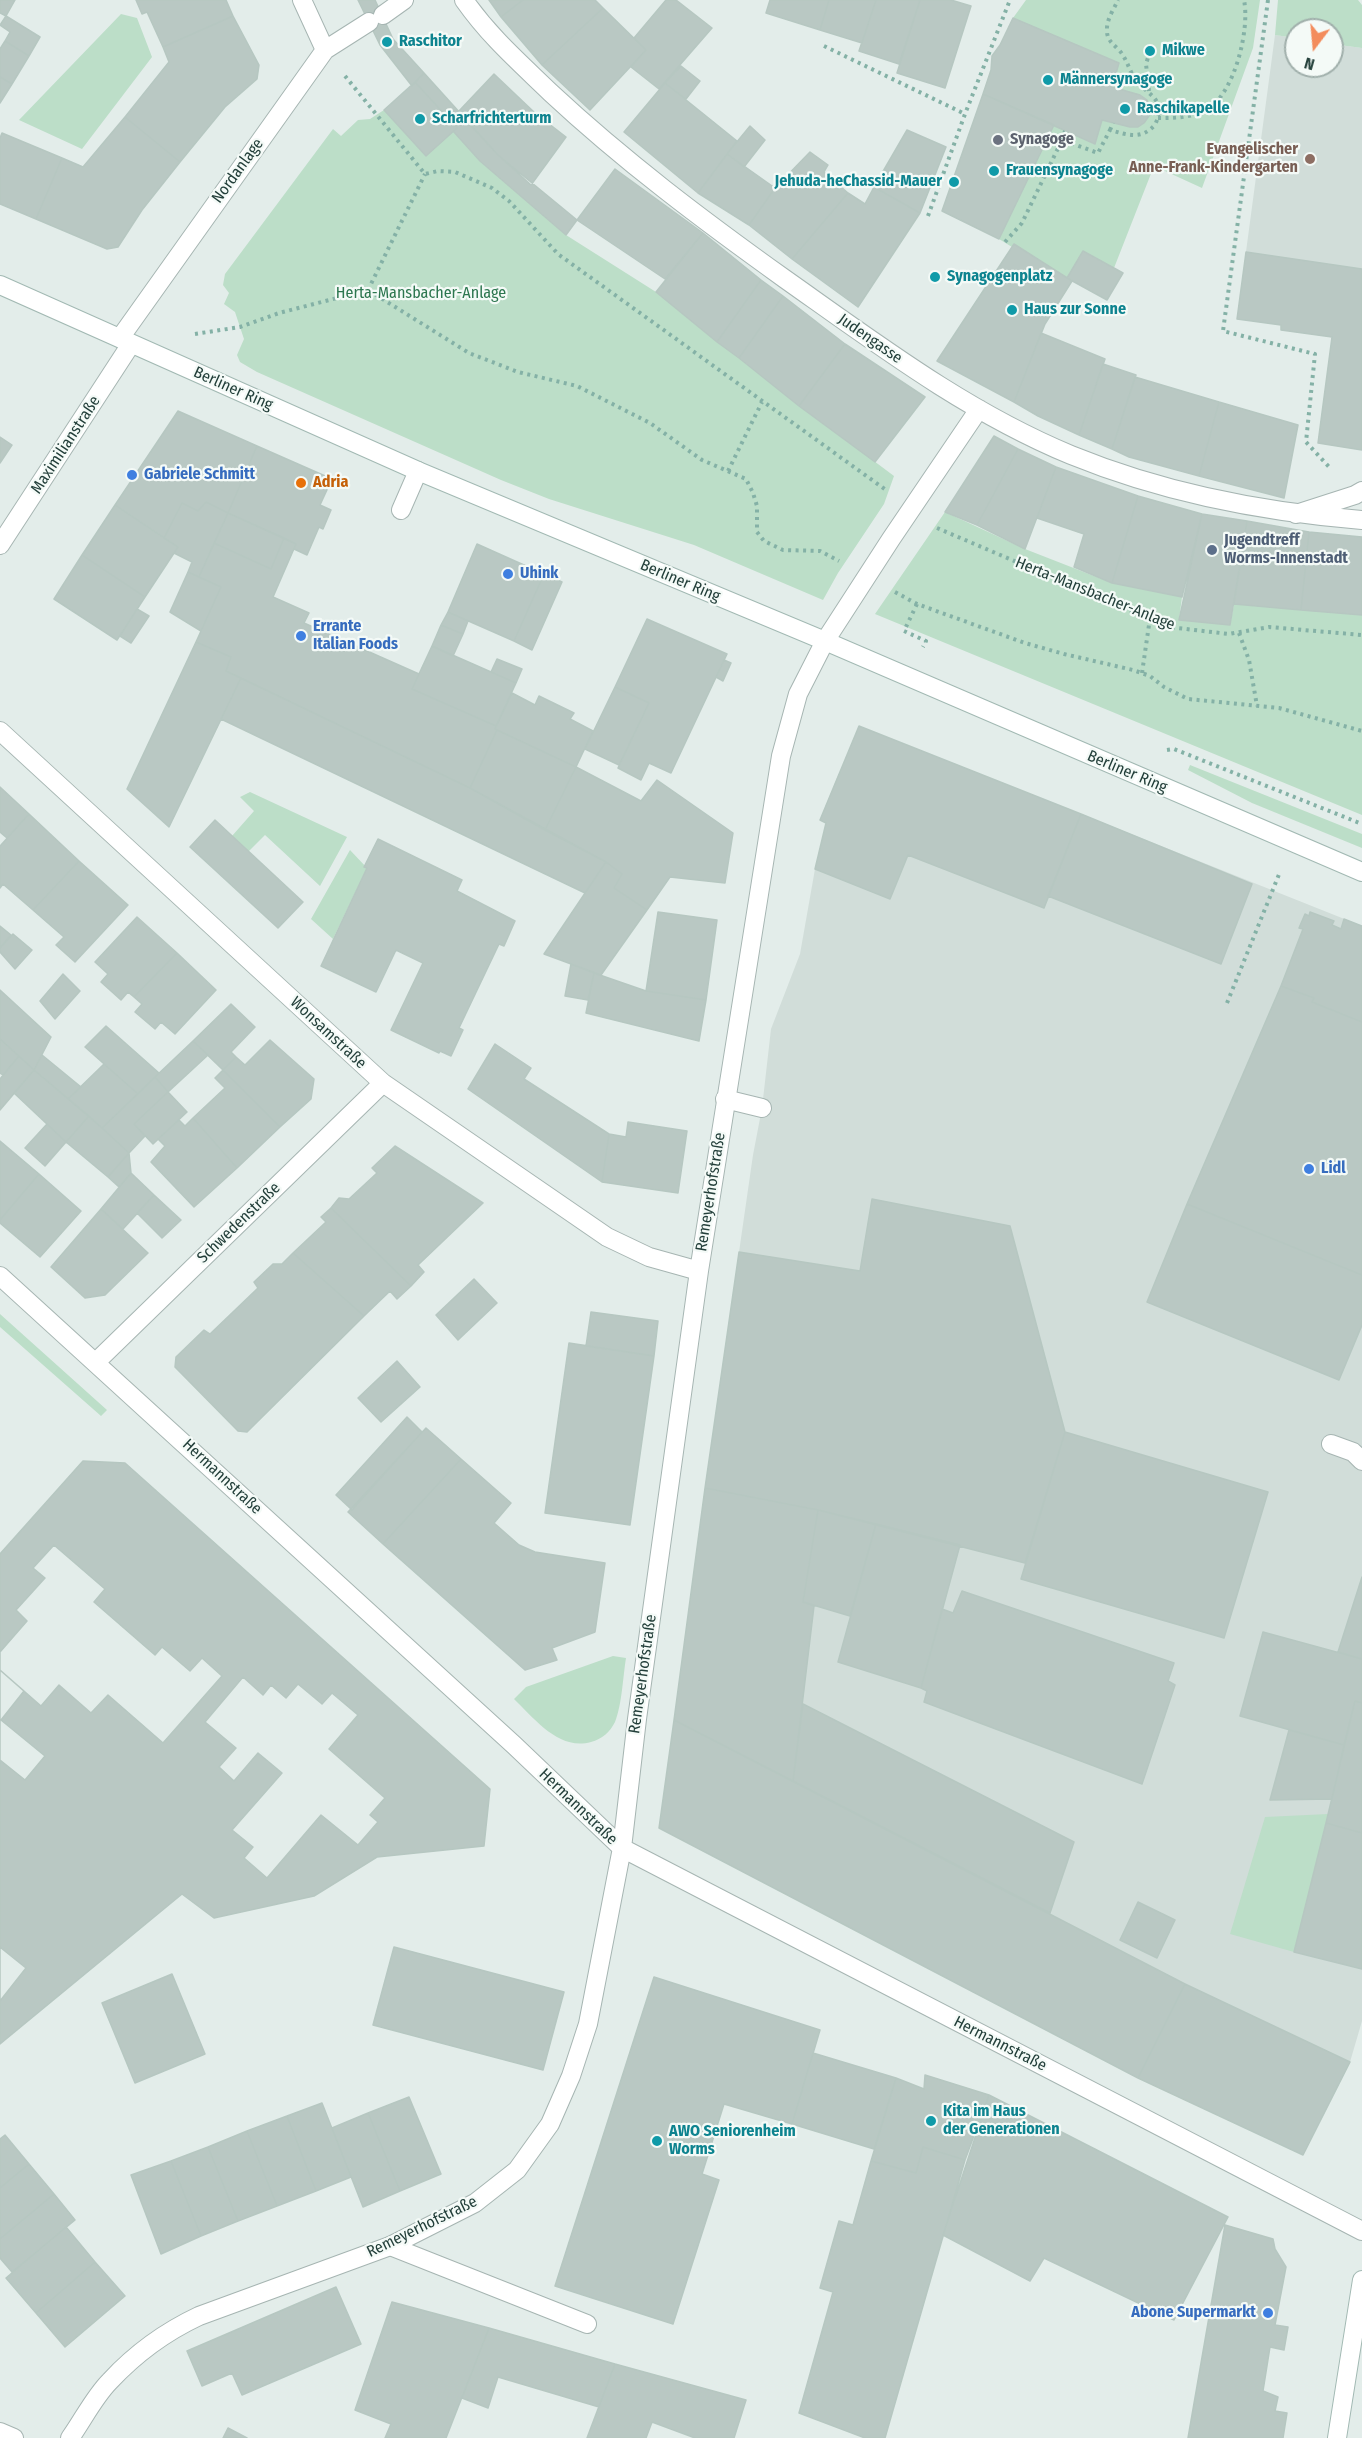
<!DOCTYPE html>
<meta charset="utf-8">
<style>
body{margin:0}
#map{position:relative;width:1362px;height:2438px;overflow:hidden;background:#e3edea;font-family:"Fira Sans Condensed",sans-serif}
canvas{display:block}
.north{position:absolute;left:1284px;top:18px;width:60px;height:60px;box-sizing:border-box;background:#f4faf7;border:2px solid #a0afab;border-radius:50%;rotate:196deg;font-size:16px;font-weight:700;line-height:24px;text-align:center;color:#233f3a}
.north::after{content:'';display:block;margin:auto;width:21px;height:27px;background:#f38c5c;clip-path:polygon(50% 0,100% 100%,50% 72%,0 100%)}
</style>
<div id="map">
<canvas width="1362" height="2438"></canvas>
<div class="north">N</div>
</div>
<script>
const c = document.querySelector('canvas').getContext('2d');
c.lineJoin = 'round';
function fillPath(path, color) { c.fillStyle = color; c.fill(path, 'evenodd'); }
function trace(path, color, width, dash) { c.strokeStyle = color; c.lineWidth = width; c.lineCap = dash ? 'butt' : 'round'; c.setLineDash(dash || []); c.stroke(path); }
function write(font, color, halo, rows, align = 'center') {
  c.font = font + ' "Fira Sans Condensed",sans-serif'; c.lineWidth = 4.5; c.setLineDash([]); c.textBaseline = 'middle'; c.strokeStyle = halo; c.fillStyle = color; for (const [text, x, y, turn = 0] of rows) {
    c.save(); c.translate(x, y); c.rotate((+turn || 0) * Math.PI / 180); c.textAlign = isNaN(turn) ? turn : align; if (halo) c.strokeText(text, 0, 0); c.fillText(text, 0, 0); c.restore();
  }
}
const built = new Path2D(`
 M1275,35L1296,38V66H1332V44L1362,48V450L1318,443L1332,337L1281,330V325L1237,319Z
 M839,773L1081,814L1362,926V2021L1350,2062L1303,2155L1138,2078L660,1828L705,1488L753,1155L762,1108L771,1029L800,954L815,869L826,823L820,820Z`);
const green = new Path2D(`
 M1026,0H1260L1253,48L1202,188L1154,166L1114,268L1083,251L1067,278L1014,244L1012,247L999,239L1054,125L1094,144L1102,120L1137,127L1149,116L1147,100L1140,95L1112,87L1118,63L1013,18Z
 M1278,0H1358L1362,5V48L1332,44V30H1296V38L1275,35Z
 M121,14L137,18L152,57L82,149L19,120Z
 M384,110L426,156L453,131L480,161L566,235L656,292L778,389L894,476L884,504L838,573L823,600L694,545L549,499L501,480L257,372L240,362L237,355L244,339L235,312L224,304L229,293L223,285L225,274L333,129L341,136L358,120L370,119Z
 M945,512L1025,549L1112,583L1182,597L1179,620L1230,625L1234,604L1362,615V815L875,614Z
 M1190,765L1362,834V848L1252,803L1188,770Z
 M250,792L347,837L320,886L265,835L248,852L232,836L254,811L240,797Z
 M350,850L367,868L333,939L311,919Z
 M0,1314L107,1410L101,1416L0,1327Z
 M613,1656L626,1658C623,1676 622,1705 615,1722C610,1732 602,1739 591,1742C559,1751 535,1719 514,1699L526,1687Z
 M1328,1814L1294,1952L1230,1934L1265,1817Z`);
const building = new Path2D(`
 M0,0H15L6,16L0,13Z
 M136,0H226L233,16L163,47L147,12L142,14Z
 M358,0H375L393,39L424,73L412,86L380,45Z
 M489,0H523L501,17Z
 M523,0H595L603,8L542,65L501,17Z
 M666,0H676L712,28L659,89L631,67L646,50L634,38Z
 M770,0H829L820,30L766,13Z
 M829,0H876L862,43L820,30Z
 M876,0H920L899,64L859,51Z
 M920,0H951L971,6L945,88L897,73Z
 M603,8L646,50L590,110L542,65Z
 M6,16L40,37L29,56L5,41L10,32L0,25Z
 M233,16L259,65L257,79L225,107L180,162L125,117L169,62L163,47Z
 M1013,18L1119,63L1112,87L1140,95L1147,100L1150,108L1149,116L1144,123L1138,127H1130L1102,120L1095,144L983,94L991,70L992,56L1000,45Z
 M5,41L29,56L12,84L0,77V49Z
 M681,66L700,81L686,99L665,83Z
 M424,73L498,155L577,220L566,235L480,161L453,131L457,128L415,82Z
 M494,74L535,113L566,137L531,185L498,155L458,112Z
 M0,77L12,84L0,103Z
 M415,82L457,128L426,156L384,110Z
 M665,83L737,141L698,193L624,132Z
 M983,94L1054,125L999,239L942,211Z
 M125,117L180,162L142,210L118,247L107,249L36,219L62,158L83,167Z
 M750,126L765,140L744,167L727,154Z
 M907,130L946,147L920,213L874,187Z
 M2,133L62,158L36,219L0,204V138Z
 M810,152L828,165L824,172L848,193L792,259L749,225L775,188Z
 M727,154L775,188L749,225L698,193Z
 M615,169L703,233L665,279L577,220Z
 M874,187L920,213L858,307L792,259L848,193L865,204Z
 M703,233L761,280L717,342L656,292Z
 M1014,244L1072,281L1045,324L1014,402L937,361Z
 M1083,251L1123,273L1107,300L1067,278Z
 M1246,252L1362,269V450L1318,443L1332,337L1281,330V325L1237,319Z
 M761,280L783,296L739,358L717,342Z
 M783,296L845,344L799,406L739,358Z
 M1041,333L1105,359L1079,435L1038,416L1014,402Z
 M845,344L925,397L875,462L799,406Z
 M1103,364L1136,375L1112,449L1079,435Z
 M1135,377L1219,402L1199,476L1129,457L1112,449Z
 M1219,402L1298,425L1284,498L1199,476Z
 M178,411L257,446L228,513L206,502L198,511L182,503L164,538L115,505Z
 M994,436L1018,449L977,525L945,512Z
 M0,437L12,445L0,463Z
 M257,446L332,479L320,505L331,510L323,529L319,527L307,555L294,549L296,544L228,513Z
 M1018,449L1056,467L1025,549L977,525Z
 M1056,467L1138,496L1112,583L1074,567L1084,534L1037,518Z
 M1138,496L1202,514L1182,597L1112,583Z
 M206,502L228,513L199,577L188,572L192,562L174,553L178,547L164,538L182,503L198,511Z
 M115,505L178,547L145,597L82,555Z
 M228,513L284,538L271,569L214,543Z
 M1202,514L1247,521L1230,625L1179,620Z
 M1247,521L1309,532L1301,610L1234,604Z
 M1309,532L1362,537V615L1301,610Z
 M284,538L296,544L273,597L309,613L304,623L419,674L412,689L496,726L495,729L497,730L470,788L226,671L231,657L196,642L221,587L199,577L214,543L271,569Z
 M477,544L544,574L514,641L448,612Z
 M82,555L145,597L117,640L54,599Z
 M188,572L221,587L201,631L170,612Z
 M544,574L562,582L532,650L514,641Z
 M137,609L149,616L131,643L120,636Z
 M448,612L468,621L463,634L441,625Z
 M647,619L727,654L671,773L649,763L641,780L618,768L649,703L615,687Z
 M441,625L463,634L453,656L432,646Z
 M196,642L231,657L226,671L241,678L169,827L127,789Z
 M432,646L516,683L496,726L412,689Z
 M497,659L522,669L516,683L491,672Z
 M724,660L731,663L723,681L716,677Z
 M241,678L470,788L606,862L585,893L221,719Z
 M615,687L649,703L619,765L585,749Z
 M512,693L535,705L539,696L574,713L570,719L593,731L576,767L495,729Z
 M859,726L1081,814L1044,908L908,855L890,899L815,869L826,823L820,820Z
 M497,730L576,767L545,830L470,788Z
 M576,767L641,801L657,780L733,833L725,883L670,877L647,910L614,888L622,874L606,862L545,830Z
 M0,787L29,814L7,838L0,832Z
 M29,814L79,861L33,910L3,884L0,888V846Z
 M1081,814L1252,884L1221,964L1048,896Z
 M215,820L303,902L278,928L190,847Z
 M378,839L462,880L457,891L515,921L504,946L499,944L459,1028L463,1030L451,1056L440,1051L439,1053L391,1030L423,963L396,950L376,992L321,966L367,868L364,867Z
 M79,861L128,905L75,962L56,945L64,937L33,910Z
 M606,862L622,874L614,888L647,910L601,975L544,954Z
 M658,912L717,920L706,1000L646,991Z
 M1310,912L1334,921L1332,925L1341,929L1344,919L1362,926V1022L1312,1002L1314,998L1281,986L1303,929L1299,928L1305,914L1309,916Z
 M137,917L177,953L134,997L128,992L121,1000L101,982L108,974L95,962Z
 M0,926L11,935L0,948Z
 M13,934L32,950L15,969L0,952V948Z
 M177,953L216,990L175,1034L161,1022L155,1029L135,1012L142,1004L134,997Z
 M571,964L594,973L588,1000L565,996Z
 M594,973L646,991L706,1000L699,1041L586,1013Z
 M63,974L80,991L55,1019L40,1001Z
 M1281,986L1314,998L1312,1002L1362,1022V1275L1187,1204Z
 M0,990L51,1037L34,1070L0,1039Z
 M231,1004L255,1027L231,1052L236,1057L223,1070L193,1041Z
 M106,1026L159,1073L138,1094L85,1047Z
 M0,1039L19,1056L3,1075L0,1073Z
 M270,1040L314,1079L311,1099L280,1127L223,1070L236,1057L245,1065Z
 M193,1041L208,1055L168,1092L155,1077Z
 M495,1044L531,1068L524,1079L609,1134L602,1182L468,1089Z
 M42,1055L81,1087L68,1099L34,1070Z
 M19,1056L34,1070L0,1110V1079Z
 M104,1064L138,1094L102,1128L68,1099Z
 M34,1070L89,1116L66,1142L14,1093Z
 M223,1070L280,1127L237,1168L193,1118L225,1088L215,1078Z
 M155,1077L168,1092L134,1124L145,1136L129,1153L102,1128Z
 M168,1092L187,1112L153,1144L134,1124Z
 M89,1116L129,1153L108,1177L66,1142Z
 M193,1118L237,1168L194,1207L151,1162L165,1146L158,1139L179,1120L185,1126Z
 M628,1122L687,1131L678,1193L602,1182L609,1134L626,1137Z
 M47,1124L66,1142L45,1166L25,1148Z
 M0,1141L39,1174L0,1220Z
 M395,1146L483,1203L418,1265L424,1272L411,1286L331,1208L339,1198L349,1199L377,1173L372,1168Z
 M129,1153L131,1173L119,1187L108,1177Z
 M131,1173L154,1195L123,1229L101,1209Z
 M39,1174L81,1211L40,1257L0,1223V1220Z
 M154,1195L181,1220L162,1238L137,1213Z
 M872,1199L1010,1226L1065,1432L1025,1563L818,1510L705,1488L739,1252L860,1271Z
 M1187,1204L1362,1275V1325L1339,1380L1147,1302Z
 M331,1208L411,1286L397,1299L390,1291L364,1316L293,1253L326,1222L321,1217Z
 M101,1209L148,1253L105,1295L85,1298L51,1267Z
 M293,1253L364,1316L247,1432L238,1431L175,1367L176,1357L204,1330L210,1334L258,1288L254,1282L273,1264H282Z
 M474,1279L497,1303L458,1340L436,1315Z
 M591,1312L658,1321L654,1356L586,1346Z
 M569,1343L654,1356L630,1525L545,1513Z
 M397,1361L420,1387L381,1422L358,1398Z
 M407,1417L422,1432L352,1510L336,1495Z
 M426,1428L461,1459L383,1544L348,1512Z
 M1065,1432L1268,1492L1224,1638L1021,1579Z
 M461,1459L511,1503L494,1523L519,1545L535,1552L605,1563L595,1632L552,1648L557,1660L525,1670L383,1544Z
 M83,1461L125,1463L490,1789L484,1846L377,1857L314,1896L214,1918L182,1894L0,2044V1554Z
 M705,1488L818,1510L803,1602L814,1606L793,1781L674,1720Z
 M818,1510L876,1524L850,1616L803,1602Z
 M876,1524L960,1545L921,1688L838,1662Z
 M54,1545L105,1589L94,1602L155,1655L162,1647L190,1671L202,1658L222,1676L163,1743L108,1695L91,1713L59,1685L41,1706L0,1670V1652L27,1621L16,1610L45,1578L33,1568Z
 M1362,1577V1659L1338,1652Z
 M962,1591L1174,1663L1168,1681L1175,1685L1142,1784L924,1702L927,1691L921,1688L942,1609L953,1613Z
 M1263,1632L1362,1659V1703L1355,1701L1344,1745L1240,1716Z
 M0,1670L24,1691L1,1720L45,1756L25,1780L0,1760Z
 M243,1677L263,1695L271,1685L286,1698L298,1684L322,1704L332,1693L358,1715L329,1749L385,1798L370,1815L378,1822L358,1845L321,1815L267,1878L244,1858L253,1847L232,1830L282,1773L258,1753L234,1781L219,1767L236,1748L205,1722Z
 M1355,1701L1362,1703V1833L1326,1823Z
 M803,1704L1074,1842L1050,1913L793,1781Z
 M674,1720L1185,1984L1138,2078L659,1828Z
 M1289,1730L1344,1745L1332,1799L1270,1800Z
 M1326,1823L1362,1833V1969L1294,1952Z
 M1138,1902L1175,1920L1157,1958L1120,1940Z
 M0,1947L26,1968L0,2001Z
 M394,1947L564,1992L543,2070L373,2025Z
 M172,1974L205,2054L135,2083L102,2003Z
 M654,1977L820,2030L792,2124L724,2104L702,2174L719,2180L673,2324L555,2286Z
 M1185,1984L1350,2062L1303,2155L1138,2078Z
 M813,2053L896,2078L874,2149L792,2124Z
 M925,2075L989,2095L965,2160L923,2147L916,2173L871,2161L896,2078L924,2089Z
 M989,2095L1228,2217L1174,2320L1044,2258L1030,2281L943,2235Z
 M409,2097L441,2174L400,2191L368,2113Z
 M322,2103L351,2177L316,2191L287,2116Z
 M368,2113L400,2191L363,2207L332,2128Z
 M287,2116L316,2191L277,2206L247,2131Z
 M247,2131L277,2206L238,2221L208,2147Z
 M5,2135L29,2164L0,2188V2139Z
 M208,2147L238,2221L201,2236L171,2161Z
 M923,2147L965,2160L885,2438H865L799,2413L833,2292L820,2288L839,2221L853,2225L871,2161L916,2173Z
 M171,2161L201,2236L161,2254L131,2175Z
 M29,2164L54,2194L0,2239V2188Z
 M54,2194L75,2220L12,2272L0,2258V2239Z
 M1225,2225L1273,2239L1275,2249L1286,2267L1275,2325L1288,2327L1284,2350L1270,2347L1263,2391L1278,2397L1275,2411L1287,2413L1283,2438H1188Z
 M66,2227L95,2262L36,2313L6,2278Z
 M95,2262L125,2296L65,2347L36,2313Z
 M336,2287L361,2344L242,2395L232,2373L202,2386L187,2351Z
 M392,2302L489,2328L446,2438H385L391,2424L355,2410Z
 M489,2328L615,2364L599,2407L498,2377L488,2408L462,2398Z
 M615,2364L746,2400L734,2438H695L652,2422L646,2438H587Z
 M228,2428L247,2438H223Z`);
const path = new Path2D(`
 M1268,0L1223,331L1315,354L1306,442L1331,469
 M824,46L965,114
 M345,76L425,174L438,171L455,172L492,188L509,201L558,254L886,490
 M1149,91L1146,64L1150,51
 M1158,118C1176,118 1193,118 1209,108C1235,91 1250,29 1244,0
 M1110,130L1113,123
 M1062,140L1065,131
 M928,216L965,114L1010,0
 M1005,242L1022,223L1062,140L1098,153L1110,130C1128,135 1141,140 1155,125C1167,98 1148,96 1135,79C1129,70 1127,59 1119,50C1113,44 1107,40 1107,31C1106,20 1114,9 1118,0
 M368,290L425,174
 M195,334L240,327L279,313L368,290L469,353L518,372L577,386L650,423L702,460L746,479L753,493L757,506V532L764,541L783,550L820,551L839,561
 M728,471L762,402
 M937,528L1169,627L1229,634L1269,627L1362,635
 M895,592L917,604L1025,643L1064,654L1133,670L1150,676L1164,687L1188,699L1279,708L1362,731
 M917,604L904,631L926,641L923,647
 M1239,633L1249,660L1257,706
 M1142,673L1150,618
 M1167,750L1174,749L1362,824
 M1227,1003L1280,872`);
const lane = new Path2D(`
 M401,510L418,471
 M1296,514L1355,495L1362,491
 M725,1099L762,1108
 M1331,1444L1353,1452L1362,1461
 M390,2246L587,2324`);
const street = new Path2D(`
 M464,0C490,37 519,62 551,93C624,161 704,221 785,279C877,344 967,412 1071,455C1164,493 1262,512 1362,520
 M383,15L404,0
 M325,50L369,22
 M120,338L325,50L302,0
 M0,545L131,344
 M0,731L383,1083L607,1237L649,1257L699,1271
 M0,1276L514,1745L622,1848L1362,2231
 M96,1362L383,1083
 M0,2432L14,2438
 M70,2438C83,2420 94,2397 110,2381C136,2353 165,2332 199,2316L390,2246L475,2203L517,2170L550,2124L571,2076L588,2024L622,1848L637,1719L699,1271L781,756L798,694L825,641L891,539L979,409`);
const secondary = new Path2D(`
 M0,285L418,471L825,641L1362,872
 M1337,2438L1362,2280`);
const markers = [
 [387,42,6,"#0f9aa8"],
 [1150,51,6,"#0f9aa8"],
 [1048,80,6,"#0f9aa8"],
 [1125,109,6,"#0f9aa8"],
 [420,119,6,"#0f9aa8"],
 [998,140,6,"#6b7280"],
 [1310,159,6,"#8d6e63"],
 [994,171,6,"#0f9aa8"],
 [954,182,6,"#0f9aa8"],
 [935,277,6,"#0f9aa8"],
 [1012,310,6,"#0f9aa8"],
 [132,475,6,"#3f7fe0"],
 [301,483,6,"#e8710a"],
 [1212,550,6,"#5c6f8a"],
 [508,574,6,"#3f7fe0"],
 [301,636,6,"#3f7fe0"],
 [1309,1169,6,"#3f7fe0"],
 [931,2121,6,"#0f9aa8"],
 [657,2141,6,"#0f9aa8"],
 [1268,2313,6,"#3f7fe0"]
];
const cultureNames = [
 ["Raschitor",399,42],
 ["Mikwe",1162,51],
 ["Männersynagoge",1060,80],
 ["Raschikapelle",1137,109],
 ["Scharfrichterturm",432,119],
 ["Frauensynagoge",1006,171],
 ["Jehuda-heChassid-Mauer",942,182,"right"],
 ["Synagogenplatz",947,277],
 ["Haus zur Sonne",1024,310],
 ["Kita im Haus",943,2112],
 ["der Generationen",943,2130],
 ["AWO Seniorenheim",669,2132],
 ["Worms",669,2150]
];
const worshipNames = [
 ["Synagoge",1010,140]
];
const educationNames = [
 ["Evangelischer",1298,150],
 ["Anne-Frank-Kindergarten",1298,168]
];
const streetNames = [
 ["Nordanlage",238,171,-54],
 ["Judengasse",870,339,35],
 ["Berliner Ring",233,389,24],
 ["Maximilianstraße",66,445,-57],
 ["Berliner Ring",680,581,23],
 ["Herta-Mansbacher-Anlage",1095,594,22],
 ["Berliner Ring",1127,772,23],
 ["Wonsamstraße",328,1033,43],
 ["Remeyerhofstraße",711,1192,-81],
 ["Schwedenstraße",239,1223,-44],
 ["Hermannstraße",222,1477,43],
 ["Remeyerhofstraße",643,1674,-82],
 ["Hermannstraße",578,1807,44],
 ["Hermannstraße",1000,2044,27],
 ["Remeyerhofstraße",422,2227,-26]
];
const parkNames = [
 ["Herta-Mansbacher-Anlage",421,294]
];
const shopNames = [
 ["Gabriele Schmitt",144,475],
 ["Uhink",520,574],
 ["Errante",313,627],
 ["Italian Foods",313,645],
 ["Lidl",1321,1169],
 ["Abone Supermarkt",1256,2313,"right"]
];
const foodNames = [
 ["Adria",313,483]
];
const serviceNames = [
 ["Jugendtreff",1224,541],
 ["Worms-Innenstadt",1224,559]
];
fillPath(built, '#d1ddd9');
fillPath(green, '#bcdec8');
fillPath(building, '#b9c8c3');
trace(building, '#b6c7c1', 1.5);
trace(lane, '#a6b5b2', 20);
trace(street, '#a6b5b2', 20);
trace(secondary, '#a2b9b3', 20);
trace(path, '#84b1a6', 4, [3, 4.5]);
trace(lane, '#fff', 18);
trace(street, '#fff', 18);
trace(secondary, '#fff', 18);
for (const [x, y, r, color] of markers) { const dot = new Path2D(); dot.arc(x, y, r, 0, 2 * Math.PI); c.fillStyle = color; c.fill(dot); trace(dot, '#f4faf7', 2); }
write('bold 16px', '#0d838f', '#f4faf7', cultureNames, 'left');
write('bold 16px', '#5b616d', '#f4faf7', worshipNames, 'left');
write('bold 16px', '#785e54', '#f4faf7', educationNames, 'right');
write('16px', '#233f3a', '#f4faf7', streetNames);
write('16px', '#2c764f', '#f4faf7', parkNames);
write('bold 16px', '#366cbe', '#f4faf7', shopNames, 'left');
write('bold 16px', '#c56008', '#f4faf7', foodNames, 'left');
write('bold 16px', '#4e5e75', '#f4faf7', serviceNames, 'left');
</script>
